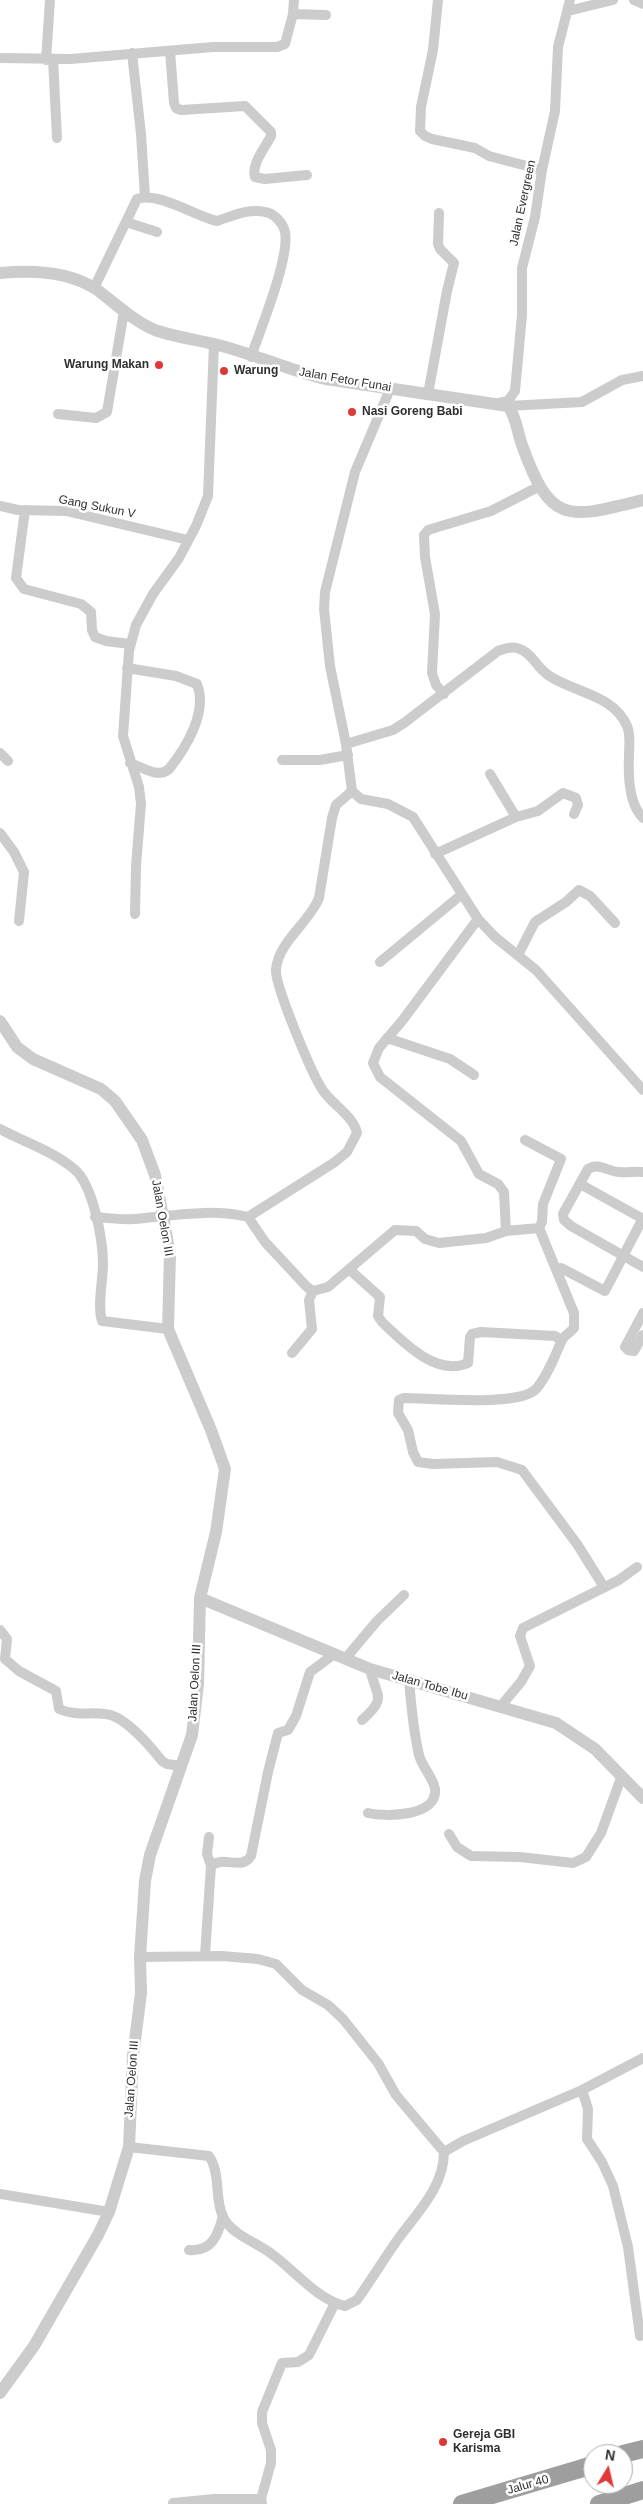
<!DOCTYPE html>
<style>
body{margin:0}
#map{position:relative;width:643px;height:2504px;overflow:hidden;background:#fff;font-family:Helvetica,sans-serif}
canvas{display:block}
.north{position:absolute;left:583px;top:2444px;width:50px;height:50px;box-sizing:border-box;background:#fff;border:1px solid #acacac;border-radius:50%;rotate:9deg;font-size:14px;font-weight:700;line-height:20px;text-align:center;color:#2f2f2f}
.north::after{content:'';display:block;margin:auto;width:18px;height:22px;background:#e03837;clip-path:polygon(50% 0,100% 100%,50% 72%,0 100%)}
</style>
<div id="map">
<canvas width="643" height="2504"></canvas>
<div class="north">N</div>
</div>
<script>
const c = document.querySelector('canvas').getContext('2d');
c.lineJoin = 'round';
function trace(path, color, width, dash) { c.strokeStyle = color; c.lineWidth = width; c.lineCap = dash ? 'butt' : 'round'; c.setLineDash(dash || []); c.stroke(path); }
function write(font, color, halo, rows, align = 'center') {
  c.font = font + ' Helvetica,sans-serif'; c.lineWidth = 5; c.setLineDash([]); c.textBaseline = 'middle'; c.strokeStyle = halo; c.fillStyle = color; for (const [text, x, y, turn = 0] of rows) {
    c.save(); c.translate(x, y); c.rotate((+turn || 0) * Math.PI / 180); c.textAlign = isNaN(turn) ? turn : align; if (halo) c.strokeText(text, 0, 0); c.fillText(text, 0, 0); c.restore();
  }
}
const minor = new Path2D(`
 M438,0L433,50L421,107L420,131L425,136L432,139L475,148L489,156L542,170
 M634,0L643,4
 M568,11L613,0
 M293,14L326,15
 M170,51L174,103L176,108L181,110L245,106L271,132V136C265,148 251,164 255,177L265,179L307,175
 M132,53L141,134L145,197
 M0,58L71,59L213,47H277L285,44L293,14L294,0
 M53,59L57,138
 M46,60L50,0
 M126,222L157,232
 M94,288L137,199C158,191 197,217 217,221C232,216 249,208 265,212C274,213 283,223 285,232C290,258 260,330 251,357
 M390,389L355,472L325,592L324,609L330,666L346,744L352,791L361,799L388,804L413,817L478,919L495,937L536,970L643,1090
 M428,394L447,291L454,263L440,249L438,244L439,213
 M499,403L508,401L515,391L522,315V268L535,217L542,170L555,111L558,47L570,0
 M508,406L582,402L622,380L643,376
 M58,414L96,418L107,412L124,311
 M0,506L18,510L66,511L188,540
 M25,510L16,578L24,589L81,604L91,612L92,630L95,637L106,641L130,644
 M127,668L176,676L197,684C208,712 186,748 169,769C158,779 142,767 130,763
 M444,694L436,685L432,673L435,614L425,557L424,535L428,530L491,511L540,486
 M346,744L393,730L404,723L498,651C504,649 510,646 517,648C532,652 536,667 548,675C574,693 613,694 627,726C631,735 629,746 629,756C628,776 629,804 643,818
 M0,753L8,761
 M282,760H320L348,755
 M516,817L538,811L563,793L576,798L578,805L574,814
 M0,833L14,852L24,872L19,921
 M435,854L516,817L490,774
 M135,914L136,866L141,804L139,787L123,736L129,651L136,625L153,594L179,558L196,526L208,496L214,344
 M478,919L402,1021L379,1048L373,1063L380,1077L461,1141L479,1174L498,1184L504,1192L506,1231
 M518,955L535,922L566,902L579,890L590,896L615,923
 M380,962L461,895
 M387,1038L450,1059L474,1075
 M0,1129C24,1142 53,1151 74,1169C93,1184 103,1240 103,1264C103,1281 97,1305 102,1321L168,1329
 M525,1140L561,1159L543,1204L542,1222L539,1228
 M643,1172C635,1171 627,1173 619,1172C608,1172 599,1162 588,1169L563,1214L564,1220L571,1226L643,1267
 M580,1184L643,1219
 M95,1217C108,1218 121,1220 134,1219C172,1216 210,1208 248,1217L265,1242L307,1287L313,1291L328,1287L395,1230L416,1231L425,1239L439,1243L486,1238L506,1231L539,1228
 M248,1217L335,1162L347,1152L357,1133C353,1115 332,1105 322,1089C312,1074 274,984 276,969C279,941 309,923 319,898L332,818L336,805L352,791
 M539,1228L574,1313V1328C570,1333 563,1336 561,1342C555,1356 547,1377 536,1389C520,1407 428,1398 404,1398L399,1400L398,1413L408,1430L413,1452L418,1462L433,1464L497,1462L522,1470L577,1544L604,1587
 M561,1268L605,1291L643,1218
 M350,1270L380,1297L378,1316L382,1322C403,1342 436,1377 468,1363L470,1337L472,1334L481,1332L555,1336L561,1340
 M643,1313L625,1347L628,1350L634,1351L643,1335
 M292,1353L312,1329L309,1300L313,1291
 M0,1630L7,1639L5,1659L19,1671L56,1691L59,1709C75,1716 89,1712 105,1714C124,1715 151,1747 162,1761L167,1764L182,1766
 M345,1659L377,1621L404,1595
 M500,1707L521,1682L530,1666L520,1636L523,1628L619,1580L637,1567
 M362,1720C388,1697 376,1697 370,1669
 M368,1813C385,1817 438,1817 435,1789C433,1777 422,1767 419,1755C413,1730 411,1704 409,1679
 M449,1834L457,1847L471,1856L520,1857L573,1863L586,1857L601,1833L621,1778
 M209,1837L207,1854L211,1866
 M205,1955L211,1866C223,1855 242,1871 251,1856L268,1772L278,1733L288,1730L296,1716L310,1672L333,1655
 M582,2090L588,2109L587,2139L602,2162L613,2186L628,2247L640,2336
 M129,2147L209,2156C222,2175 213,2203 226,2222C237,2237 260,2244 273,2255C295,2271 318,2300 345,2306L357,2300C371,2280 384,2259 398,2239C417,2213 444,2187 444,2152L396,2095L378,2063L343,2019L328,2005L302,1990L276,1964L258,1959L222,1956L140,1957
 M444,2152L463,2141L582,2090L643,2058
 M0,2194L109,2212
 M189,2250C212,2252 218,2235 223,2216
 M173,2503L214,2499H261
 M262,2504L261,2499L271,2463V2450L262,2423V2412L282,2363L298,2362L309,2355L335,2303`);
const tertiary = new Path2D(`
 M0,273C31,270 68,271 96,289C115,303 133,321 155,330C174,337 194,339 214,344C252,353 288,370 326,379L508,406C517,418 517,432 522,445C551,527 569,518 643,500
 M0,1021L17,1047L33,1059L101,1089L115,1101L142,1140L155,1175L170,1254L168,1329L211,1430L225,1469L216,1532L200,1598L198,1684L192,1735L150,1855L145,1881L140,1957L141,1993L133,2056L129,2147L109,2212L98,2235L34,2346L0,2393
 M200,1598L370,1669L556,1723L595,1749L643,1798`);
const trunk = new Path2D(`
 M623,2454L643,2449
 M462,2504L593,2465
 M599,2504L643,2490`);
const markers = [
 [159,365,5,"#e03837"],
 [224,371,5,"#e03837"],
 [352,412,5,"#e03837"],
 [443,2442,5,"#e03837"]
];
const streetNames = [
 ["Jalan Evergreen",523,203,-78],
 ["Jalan Fetor Funai",345,380,10],
 ["Gang Sukun V",97,507,11],
 ["Jalan Oelon III",162,1218,80],
 ["Jalan Oelon III",195,1683,-87],
 ["Jalan Tobe Ibu",430,1686,16],
 ["Jalan Oelon III",132,2079,-86],
 ["Jalur 40",528,2485,-16]
];
const poiNames = [
 ["Warung Makan",149,365,"right"],
 ["Warung",234,371],
 ["Nasi Goreng Babi",362,412],
 ["Gereja GBI",453,2435],
 ["Karisma",453,2449]
];
trace(minor, '#ccc', 10);
trace(tertiary, '#ccc', 12);
trace(trunk, '#9e9e9e', 18);
for (const [x, y, r, color] of markers) { const dot = new Path2D(); dot.arc(x, y, r, 0, 2 * Math.PI); c.fillStyle = color; c.fill(dot); trace(dot, '#fff', 2); }
write('12px', '#2f2f2f', '#fff', streetNames);
write('bold 12px', '#2f2f2f', '#fff', poiNames, 'left');
</script>
